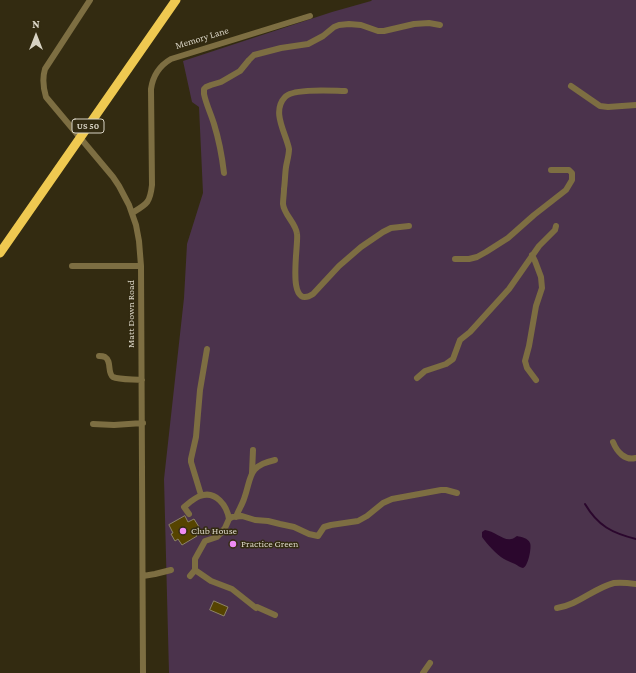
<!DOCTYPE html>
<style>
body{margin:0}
#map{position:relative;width:636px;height:673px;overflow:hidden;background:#332b11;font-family:"Crimson Pro",serif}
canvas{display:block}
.north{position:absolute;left:16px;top:16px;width:40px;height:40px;-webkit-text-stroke:3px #332b11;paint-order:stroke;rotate:0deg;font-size:11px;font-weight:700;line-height:16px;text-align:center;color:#d8d3c4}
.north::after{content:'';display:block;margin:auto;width:14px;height:18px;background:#d8d3c4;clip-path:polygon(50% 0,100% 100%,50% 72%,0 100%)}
</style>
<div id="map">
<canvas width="636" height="673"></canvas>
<div class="north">N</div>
</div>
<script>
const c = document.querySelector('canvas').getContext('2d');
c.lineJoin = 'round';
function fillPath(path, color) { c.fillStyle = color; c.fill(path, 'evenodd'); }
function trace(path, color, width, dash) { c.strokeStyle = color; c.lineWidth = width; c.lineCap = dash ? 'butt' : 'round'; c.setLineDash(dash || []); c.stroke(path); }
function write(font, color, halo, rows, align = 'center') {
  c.font = font + ' "Crimson Pro",serif'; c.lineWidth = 3; c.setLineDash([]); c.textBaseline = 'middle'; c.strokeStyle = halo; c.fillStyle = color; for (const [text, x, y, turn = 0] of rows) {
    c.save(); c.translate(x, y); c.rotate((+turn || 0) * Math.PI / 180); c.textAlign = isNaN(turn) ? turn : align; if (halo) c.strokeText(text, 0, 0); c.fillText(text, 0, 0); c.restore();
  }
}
const green = new Path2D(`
 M372,0H636V673H169L164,479L184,298L187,244L203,193L199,107L192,102L183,61L332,12L371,1Z`);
const water = new Path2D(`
 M485,530C494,531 504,541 511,539C513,539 515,537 517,536C521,537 528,538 530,543C532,547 528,567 523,568C521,568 517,565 515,564C511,562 507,561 504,559C496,554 487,544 482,537V532Z`);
const stream = new Path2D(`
 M585,504C598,526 612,533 636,539`);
const building = new Path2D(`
 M185,516L188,522L194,519L199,527L193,530L197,536L182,545L178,539L175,541L171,534L173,533L169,525Z
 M214,601L228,607L224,616L210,610Z`);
const minor = new Path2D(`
 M90,0L45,69C42,79 43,87 46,97L113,177L119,186L129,205L136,225L139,241L141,266L143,673
 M571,86L600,106L608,107L636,105
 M345,91C333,91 293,88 285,97C271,112 286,133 289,149C289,155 287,161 286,167C285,174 285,182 284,189C284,194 283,199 283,204C284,215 296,223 297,234C299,244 285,312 313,294L339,266L361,247L383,232L391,228L409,226
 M224,173C222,156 219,140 214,124C211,114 206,104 204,94V89L206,87L211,85L221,82L240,71L249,60L254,55L281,48L308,44L323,36L334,27L339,25L349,24L361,25L378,31H384L414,24L429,23L440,25
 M132,213C147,204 150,203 152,185L151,89C153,75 159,66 171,59L310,16
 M532,255L535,261L541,277L542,288L536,306L529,346L525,361L527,368L536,380
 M455,259H469L477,257L486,252L508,238L534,215L566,190L572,180V173L569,170H551
 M72,266H141
 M99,356C101,356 103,356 105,357C112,361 107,373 113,377C119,380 135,379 142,380
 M417,378L425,371L446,364L453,359L460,340L470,332L509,289L539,246L555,230L556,226
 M93,424L114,425L143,423
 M613,442C617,452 625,461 636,458
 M252,473L253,450
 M201,495L191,462V459L196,437L200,390L207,349
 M189,514L184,507C189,503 194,498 200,496C216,490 227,506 229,519
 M236,517C238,511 242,505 244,499C252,477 247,466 275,460
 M195,570L211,581L232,589L256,608L257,607L275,615
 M143,576L155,574L171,570
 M190,576L195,570V559L205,541L217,537L220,534L225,528L229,519L232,517L242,516L255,520L268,521L280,524L294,527L309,534L318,536L324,527L331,525L358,521L367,516L383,503L392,499L441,490H446L457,493
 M557,608C578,605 594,588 614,583C621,582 629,583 636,584
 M423,673L430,663`);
const highway = new Path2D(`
 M0,253L176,0`);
const markers = [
 [183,531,4,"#f08bf5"],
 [233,544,4,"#f08bf5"]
];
const shields = [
 [88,126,32]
];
const shieldNames = [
 ["US 50",88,126]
];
const streetNames = [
 ["Memory Lane",202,38,-17],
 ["Matt Down Road",131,314,-90]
];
const poiNames = [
 ["Club House",191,531],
 ["Practice Green",241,544]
];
fillPath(green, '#4b334c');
fillPath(water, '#2b072d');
trace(stream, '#2b072d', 2);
fillPath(building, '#564400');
trace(building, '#8c8366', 1);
trace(minor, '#7d6e42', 6);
trace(highway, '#efc951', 9);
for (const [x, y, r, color] of markers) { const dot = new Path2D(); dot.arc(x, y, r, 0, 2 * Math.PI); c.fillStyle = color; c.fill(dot); trace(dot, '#332b11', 1.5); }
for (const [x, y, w] of shields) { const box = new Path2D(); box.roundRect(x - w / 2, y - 7, w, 14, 3); c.fillStyle = '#332b11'; c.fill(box); trace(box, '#d8d3c4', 1); }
write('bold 9px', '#d8d3c4', null, shieldNames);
write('10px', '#d8d3c4', '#332b11', streetNames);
write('10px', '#d8d3c4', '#332b11', poiNames, 'left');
</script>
